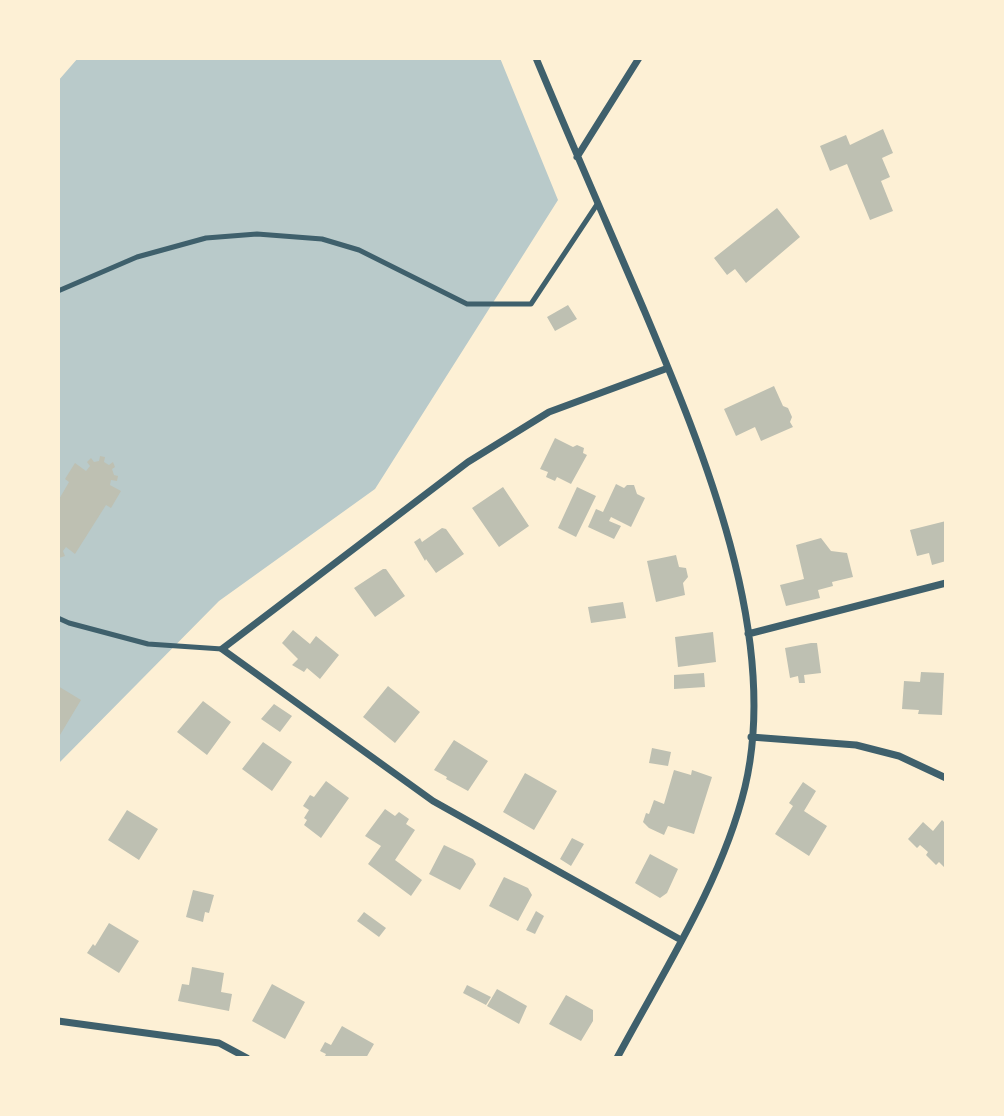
<!DOCTYPE html>
<style>
body{margin:0}
#map{position:relative;width:1004px;height:1116px;overflow:hidden;background:#fdf0d5;font-family:Rubik,sans-serif}
canvas{display:block}
.frame{position:absolute;inset:0;border:60px solid #fdf0d5;pointer-events:none}
</style>
<div id="map">
<canvas width="1004" height="1116"></canvas>
<div class="frame"></div>
</div>
<script>
const c = document.querySelector('canvas').getContext('2d');
c.lineJoin = 'round';
function fillPath(path, color) { c.fillStyle = color; c.fill(path, 'evenodd'); }
function trace(path, color, width, dash) { c.strokeStyle = color; c.lineWidth = width; c.lineCap = dash ? 'butt' : 'round'; c.setLineDash(dash || []); c.stroke(path); }
const green = new Path2D(`
 M78,58H500L558,200L375,489L219,601L58,764V81Z`);
const building = new Path2D(`
 M883,129L893,153L882,158L890,177L881,181L893,211L870,220L847,164L830,171L820,146L846,135L850,145Z
 M777,208L800,237L746,283L735,269L727,275L714,258Z
 M568,305L577,319L555,331L547,317Z
 M774,386L783,406L788,408L792,417L790,422L793,427L761,441L755,427L736,436L724,409Z
 M555,438L573,447L577,445L584,448L583,453L587,455L571,484L557,477L555,481L546,477L548,472L540,469Z
 M100,456L105,457L104,462L109,465L113,462L115,467L112,469L114,475L118,476L117,481L111,480L110,485L121,491L111,508L106,505L75,554L66,547L63,551L65,556L59,558L58,501L69,482L65,479L75,463L86,471L90,466L87,462L91,458L94,462L99,461Z
 M616,484L624,488L627,485H634L637,494L645,498L631,527L611,517L609,521L621,526L614,539L588,527L596,509L603,512Z
 M503,487L529,526L499,547L472,508Z
 M577,487L596,496L576,537L558,528Z
 M946,521V561L932,565L929,553L917,556L910,530Z
 M442,528L446,529L464,554L436,573L426,559L425,561L414,542L420,538L422,542Z
 M821,538L831,551L847,553L853,577L832,582L833,586L818,590L820,598L786,606L780,585L804,579L796,545Z
 M676,555L679,567L686,568L688,577L683,583L685,595L656,602L647,561Z
 M383,569H386L405,596L375,617L354,588Z
 M623,602L626,618L591,623L588,607Z
 M293,630L310,644L316,636L339,655L320,679L307,668L304,672L292,665L298,659L282,643Z
 M713,632L716,662L678,667L675,637Z
 M811,643H817L821,673L804,675L805,683H799L798,676L790,678L785,648Z
 M921,672L944,673L942,715L918,714L919,710L902,709L904,681L920,682Z
 M704,673L705,687L674,689V675Z
 M58,686L81,700L60,735L58,734Z
 M388,686L420,712L395,743L363,717Z
 M203,701L231,722L207,755L177,732Z
 M274,704L292,716L280,732L261,719Z
 M454,740L488,761L468,791L446,779L447,777L434,770Z
 M263,742L292,762L272,791L242,769Z
 M652,748L671,752L668,766L649,763Z
 M674,770L691,775L692,770L712,777L694,834L668,826L664,835L649,828L643,822L646,813L649,814L654,800L664,804Z
 M525,773L557,791L534,830L503,812Z
 M326,781L349,798L321,838L304,825L307,820L304,818L309,810L303,806L310,795L314,797Z
 M803,782L816,791L804,811L827,826L809,856L775,834L793,806L789,803Z
 M385,809L395,816L399,812L409,819L406,824L415,830L395,860L422,880L411,896L368,864L381,846L365,836Z
 M127,810L158,829L139,860L108,840Z
 M942,820L946,824V869L939,862L936,865L926,855L928,852L920,845L917,848L908,839L923,822L933,831Z
 M572,838L584,844L571,866L560,859Z
 M444,845L473,859L476,864L460,890L429,874Z
 M650,854L678,869L667,893L660,898L635,883Z
 M504,877L528,888L532,895L518,921L489,906Z
 M193,890L214,895L209,913L205,912L203,922L186,917Z
 M536,911L544,916L535,934L526,930Z
 M364,912L386,928L379,937L357,921Z
 M109,923L139,941L119,973L87,953L93,944L95,946Z
 M192,967L224,973L221,992L232,994L229,1011L178,1001L182,984L189,985Z
 M272,984L305,1002L285,1039L252,1021Z
 M467,985L491,997L486,1005L463,993Z
 M497,989L527,1006L519,1024L487,1006Z
 M566,995L593,1010V1021L581,1041L549,1024Z
 M342,1026L374,1044L366,1058H324L326,1054L320,1051L325,1042L331,1045Z`);
const service = new Path2D(`
 M58,291L137,257L206,238L257,234L322,239L359,250L467,304H531L598,203
 M58,618L69,623L148,644L222,649`);
const minor = new Path2D(`
 M536,58C571,142 608,226 644,310C702,448 781,635 745,787C722,882 663,972 617,1058
 M577,157L639,58
 M668,368L549,412L468,462L222,649L433,801L681,940
 M748,634L946,583
 M751,737L856,745L899,756L946,778
 M58,1021L219,1043L247,1058`);
fillPath(green, '#b9caca');
fillPath(building, '#bec0b2');
trace(service, '#3f606c', 5);
trace(minor, '#3f606c', 7);
</script>
